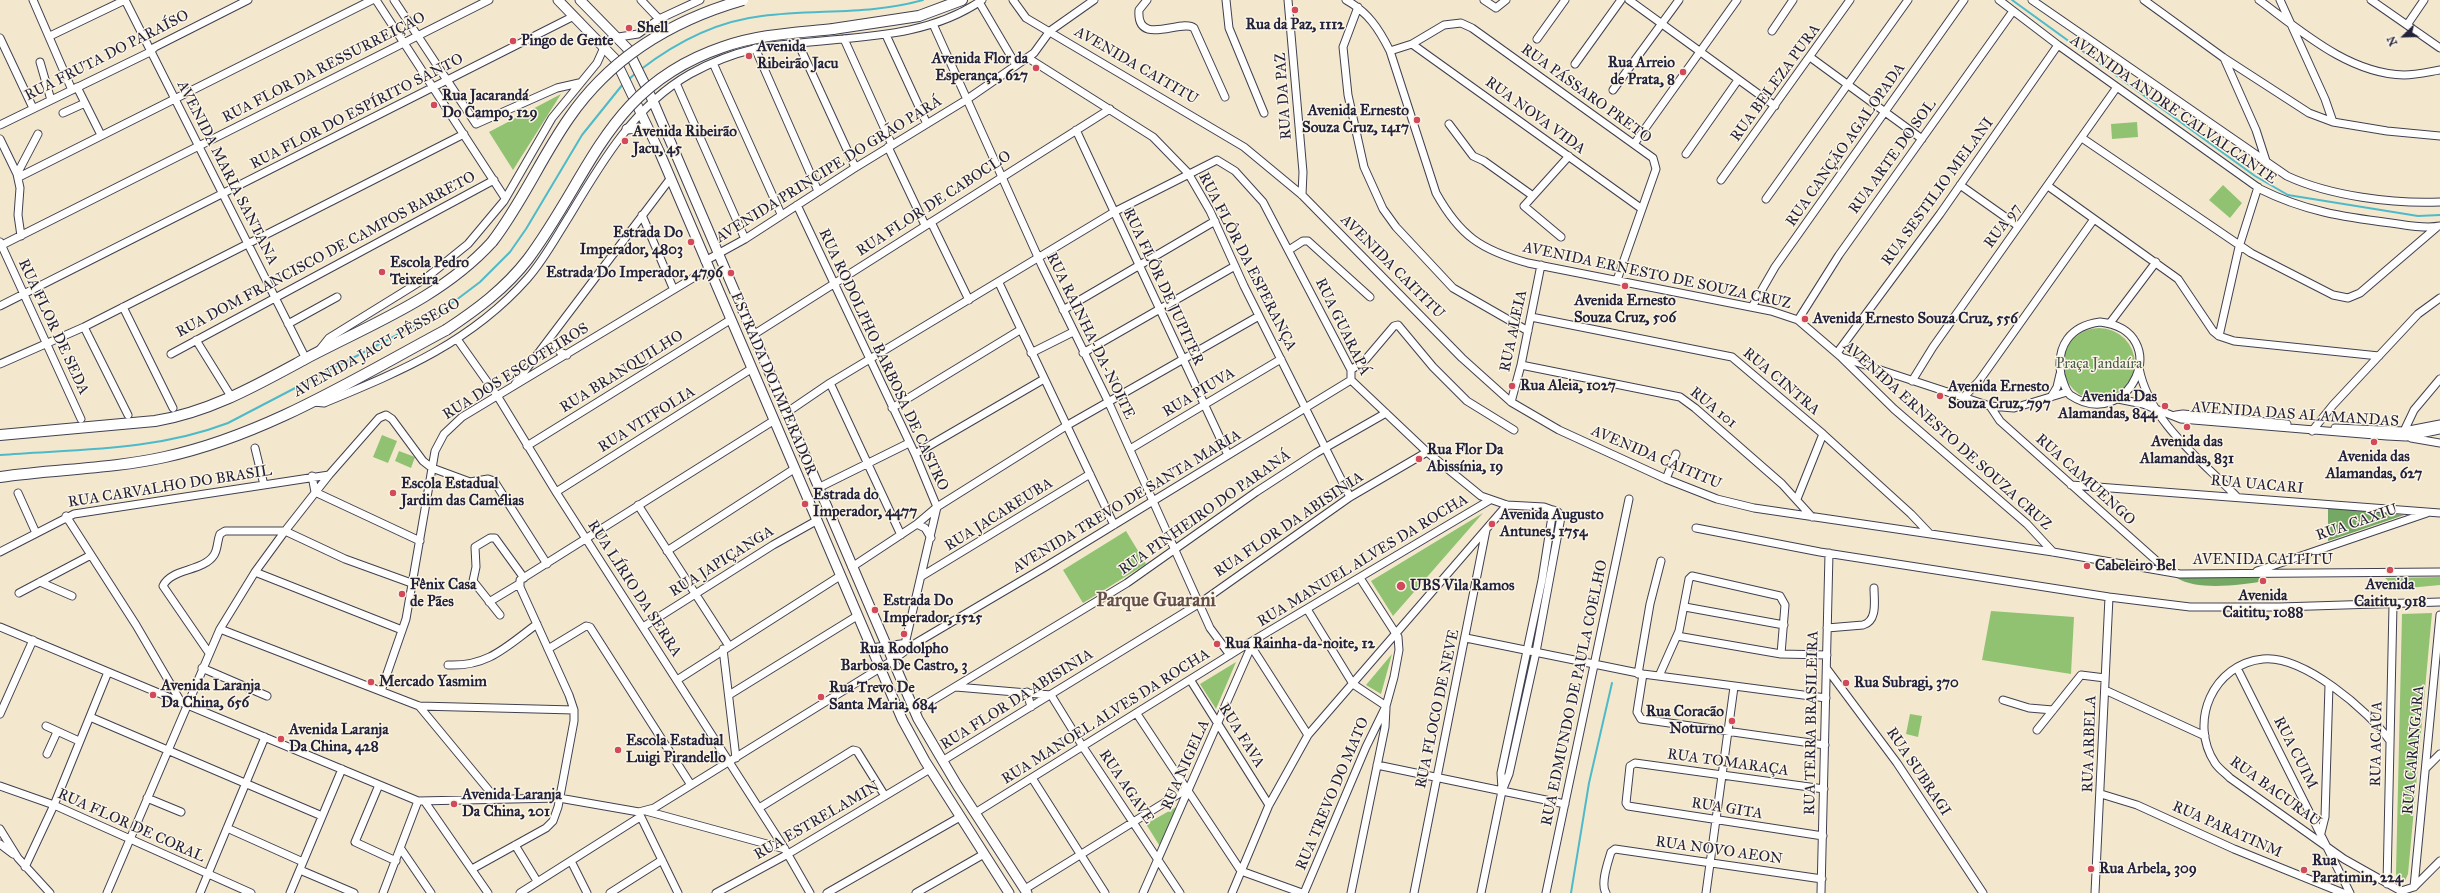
<!DOCTYPE html>
<meta charset="utf-8">
<style>
body{margin:0}
#map{position:relative;width:2440px;height:893px;overflow:hidden;background:#f3e8ce;font-family:"IM FELL Great Primer",serif}
canvas{display:block}
.north{position:absolute;left:2384px;top:16px;width:40px;height:40px;-webkit-text-stroke:3px #fcf5e5;paint-order:stroke;rotate:247deg;font-size:11px;font-weight:700;line-height:16px;text-align:center;color:#22223b}
.north::after{content:'';display:block;margin:auto;width:14px;height:18px;background:#22223b;clip-path:polygon(50% 0,100% 100%,50% 72%,0 100%)}
</style>
<div id="map">
<canvas width="2440" height="893"></canvas>
<div class="north">N</div>
</div>
<script>
const c = document.querySelector('canvas').getContext('2d');
c.lineJoin = 'round';
function fillPath(path, color) { c.fillStyle = color; c.fill(path, 'evenodd'); }
function trace(path, color, width, dash) { c.strokeStyle = color; c.lineWidth = width; c.lineCap = dash ? 'butt' : 'round'; c.setLineDash(dash || []); c.stroke(path); }
function write(font, color, halo, rows, align = 'center') {
  c.font = font + ' "IM FELL Great Primer",serif'; c.lineWidth = 3; c.setLineDash([]); c.textBaseline = 'middle'; c.strokeStyle = halo; c.fillStyle = color; for (const [text, x, y, turn = 0] of rows) {
    c.save(); c.translate(x, y); c.rotate((+turn || 0) * Math.PI / 180); c.textAlign = isNaN(turn) ? turn : align; if (halo) c.strokeText(text, 0, 0); c.fillText(text, 0, 0); c.restore();
  }
}
const green = new Path2D(`
 M561,94L513,170L489,132Z
 M2137,122L2138,137L2112,139L2111,124Z
 M2223,185L2242,203L2230,218L2209,200Z
 M2063 364a36 36 0 1 1 72 0a36 36 0 1 1-72 0Z
 M382,435L397,441L388,463L373,457Z
 M399,451L415,457L411,468L395,461Z
 M1483,513L1393,616L1371,581Z
 M1126,531L1146,564L1083,603L1063,570Z
 M2440,577V585L2398,589L2385,578Z
 M1991,611L2074,617L2071,674L1982,660Z
 M2432,613L2408,874L2405,881L2401,882L2397,880L2396,873L2402,614Z
 M1392,654L1381,694L1366,685Z
 M1236,662L1216,709L1200,684Z
 M1910,714L1922,716L1918,737L1906,734Z
 M1178,806L1161,848L1146,824Z`);
const forest = new Path2D(`
 M2328,507L2404,515L2328,541Z
 M2180,577L2267,578L2265,581C2241,585 2197,591 2177,578Z`);
const stream = new Path2D(`
 M2012,0L2255,176L2288,195L2418,216L2440,215
 M640,70C675,43 718,21 762,16C817,9 870,15 923,0
 M628,80L637,72
 M0,455C77,449 155,451 228,423L439,313L480,282L510,252L526,229L582,135L623,84
 M1571,893L1589,783L1612,683`);
const minor = new Path2D(`
 M33,0L72,90
 M125,0L306,359
 M376,0L505,198
 M394,0L476,124L557,88L579,83
 M641,0L659,19
 M1013,0L1026,18L1244,147L1302,195L1462,358L1511,402L1559,430L1666,479L1717,499L1754,508L2053,552L2180,574L2440,572
 M1147,0L1139,10C1136,48 1182,18 1194,28L1225,97
 M1226,0L1229,28L1264,113
 M1288,0L1303,172L1302,195
 M1346,0C1368,12 1379,29 1390,51L1436,193C1460,236 1481,250 1528,263L1771,311L1798,320L1840,356L1894,409L2027,524L2053,552
 M1484,0L1496,8L1506,0
 M1629,0L1775,106
 M1999,0L2058,45L2260,189C2304,211 2343,217 2391,223C2406,225 2424,229 2440,226
 M2032,0L2287,176C2330,196 2393,204 2440,202
 M2144,0L2224,58L2309,113L2333,122L2387,131L2440,136
 M2259,0C2301,31 2349,74 2404,75C2416,75 2428,72 2440,70
 M2280,0L2325,99L2333,122
 M2371,0L2440,48
 M979,2L1016,65
 M1358,7L1343,47L1348,95L1364,167L1383,209L1396,227L1453,288L1528,331
 M933,24L1042,266L1108,401L1210,628L1230,655
 M2407,25L2424,0
 M1772,31L1793,0
 M886,35L927,124
 M50,36L125,0
 M0,38L33,108
 M844,39L892,145
 M1537,39L1565,0
 M798,43L855,167
 M1412,44L1642,209
 M755,48L818,191
 M1390,51L1412,44L1444,25L1461,23L1472,28L1653,158L1656,169L1617,280
 M1810,57L1922,139
 M1028,58L1153,137L1188,173L1210,211L1244,286L1350,497
 M2224,58L2256,130L2267,164
 M40,62L51,100
 M713,63L781,214
 M1575,64L1621,0
 M676,83L745,239
 M77,87L101,135
 M1613,90L1679,0
 M63,113L85,103
 M1449,124L1473,156L1484,161L1533,196
 M0,125L148,53L155,47L248,0
 M1076,130L1228,455
 M2082,138L2251,253L2333,295L2348,298L2360,293L2437,227
 M0,139L17,174
 M1634,144L1737,0
 M888,147L925,225
 M1686,154L1738,80
 M19,177L372,0
 M1721,180L1850,0
 M1960,185L2018,226
 M2048,186L2178,279L2213,331L2219,336L2234,341L2379,356
 M1766,199L1908,0
 M797,205L915,454L937,507L905,644
 M642,215L673,288
 M931,222L969,300
 M21,236L18,215L20,188L17,174L38,134
 M1561,237L1524,206L1569,156
 M0,242L81,419
 M0,246L489,0
 M1289,250L1303,241H1308L1370,297
 M705,261L745,239L853,169L966,100L1034,53L1050,31L1094,0
 M999,283L1114,525
 M0,306L574,16
 M123,307L173,408
 M1752,307L1775,267L1964,0
 M1063,310L1215,221
 M1531,317L1732,357L1823,434L1911,514L1929,533
 M1798,320L1839,255L2013,11
 M2100,322C2176,331 2130,435 2070,395C2065,390 2063,381 2061,375C2056,346 2070,326 2100,322Z
 M2110,323L2156,262
 M288,324L337,297
 M84,327L128,415
 M753,335L1110,109
 M2219,336L2239,247L2258,187
 M457,339L498,397L556,492L783,846L810,893
 M196,340L232,398
 M549,340L560,352L567,355
 M317,353L329,338L426,278L468,244L504,201L552,118L597,63L606,43L612,38L638,34L659,19L700,0
 M1031,353L1073,332
 M1083,353L1235,266
 M1837,353L1940,214L2058,45
 M171,354L494,180
 M1844,358L1990,406L2014,408L2067,392
 M0,364L84,327L464,134
 M1521,365L1680,397L1695,408L1782,484L1812,517
 M2139,368C2149,421 2200,459 2236,496
 M1351,370L1366,359L1394,326L1398,325L1433,367L1467,401L1514,430
 M1351,380L1427,452L1481,496L1507,505L1544,507L1558,512L1561,517L1536,652L1509,774L1502,791L1481,893
 M1912,381L1933,347L2117,87
 M830,383L901,535
 M515,384L670,179
 M2051,397L2057,387L2060,374
 M1963,398L1979,381L2094,219
 M2118,399L2143,404L2181,419L2387,436L2406,437L2440,430
 M313,402L324,403C401,371 470,343 527,279C544,260 556,237 570,215C601,163 635,105 690,74C710,63 732,54 754,49C766,46 778,45 790,44C855,36 926,39 982,0
 M1511,402L1521,365L1541,265
 M1990,406L2000,421L2159,563L2164,571
 M892,408L1020,330
 M786,413L830,383L1114,212L1217,160L1235,171L1263,202L1351,370V380
 M2176,415L2183,414L2287,424
 M2335,428L2404,431L2440,424
 M2312,431L2333,405L2418,314L2440,298
 M2404,431L2414,410L2440,379
 M2411,438L2440,443
 M527,446L730,320
 M255,448L264,485
 M1130,449L1281,359
 M915,454L1044,379
 M312,476L315,492L420,541
 M1666,479L1676,454
 M2071,485L2440,513
 M818,488L909,443
 M556,492L751,369
 M18,493L36,533
 M1797,499L1823,434
 M638,505L729,646
 M66,516L136,625L181,702
 M917,524L925,528L931,538
 M1696,528L1820,552L2109,597L2190,607H2280L2440,602
 M667,551L794,469
 M0,552L74,514L329,475
 M852,567L917,524L937,507L1066,426L1259,316
 M2257,571L2427,513
 M255,572L402,630
 M922,576L1090,474
 M40,582L72,596
 M19,593L91,555
 M489,602L519,584
 M1685,607L1784,625
 M1307,609L1353,684L1386,706
 M500,615L473,581L476,567L475,547L490,538H495L524,578
 M0,627L418,801L559,798L639,812L654,808L893,660L916,643L1045,567L1351,380
 M643,627L773,545L816,521
 M1827,628L1863,625C1878,621 1874,600 1874,588
 M220,629L419,706L574,710
 M1677,636L1781,654L1827,655
 M1466,638L1643,674L1826,698
 M1249,643L1308,735
 M871,648L908,643
 M548,649L586,626L590,627L691,785
 M723,649L736,758
 M209,653L163,586C171,568 203,572 214,555C218,549 217,541 220,534L225,531H285L345,559L414,584
 M448,665C488,667 507,646 537,624
 M202,668L267,696
 M2237,668L2350,893
 M1827,669L1897,763L1983,893
 M1638,674L1650,604L1661,561
 M1643,674L1637,712L1641,719L1825,745
 M1659,676L1679,631L1689,579L1692,576L1780,596L1785,605L1781,654
 M677,680L840,576
 M1191,681L1269,805
 M956,687L1051,695L1083,747L1180,893
 M2105,690L2205,736
 M381,691L406,619L435,451L444,434L462,417L708,269
 M1027,692L1031,707
 M729,695L857,616
 M2003,700L2029,708L2053,710
 M419,706L496,799
 M915,711L1127,583L1256,492L1316,453L1386,413
 M0,714L33,640
 M1137,714L1241,871
 M90,717L322,816
 M46,726L79,741
 M2037,730L2081,675L2105,678
 M2390,741C2368,710 2303,655 2263,659C2213,664 2188,722 2215,763C2219,769 2225,773 2230,778L2344,859L2401,891L2414,887L2440,861
 M47,754L57,732
 M942,761L1200,603L1350,497L1427,452
 M1377,765L1565,804
 M2426,768L2440,754
 M1032,778L1105,893
 M379,785L355,842L396,861
 M0,786L54,805L251,893
 M1502,789L1501,773L1542,580L1553,510
 M2101,794L2137,805L2234,849L2343,893
 M147,798L181,812
 M425,802L488,893
 M759,808L853,750L857,751L885,796
 M646,811L785,849
 M639,813L678,893
 M975,813L1249,643L1490,500
 M227,828L303,862
 M0,829L18,858L50,893
 M2321,833L2325,817L2329,685
 M1823,836L1628,806L1626,803L1630,766L1635,763L1824,789
 M0,844L13,854
 M515,845L537,881
 M401,849L431,893
 M571,861L587,893
 M25,867L54,805L108,672
 M472,869L546,828L553,821L558,807L574,721V710L569,695L520,587V580L773,421
 M300,870L354,893
 M1241,871L1302,893
 M2387,884L2393,605
 M2414,887L2440,615
 M1025,889L1185,790
 M107,893L220,629L255,572L285,531L329,475L379,418L386,415L392,419L423,461L432,468L470,482L488,479L494,481L547,564
 M200,893L265,737
 M290,893L342,769
 M383,893L418,801
 M520,893L640,817
 M610,893L662,860
 M716,893L788,854L930,769
 M827,893L960,817
 M916,893L984,854
 M1143,893L1251,647
 M1232,893L1269,805L1308,735L1507,505
 M1304,893L1366,747L1386,706L1394,677L1399,650L1398,637L1360,578
 M1351,893L1385,727L1386,708
 M1414,893L1486,530
 M1546,893L1629,499
 M1606,893C1600,884 1608,862 1611,852L1615,849L1822,879
 M1706,893L1734,687
 M1821,893L1829,553
 M2095,893L2109,597`);
const major = new Path2D(`
 M558,0L615,59L659,151L902,719L925,761L1009,893
 M580,0L627,48L653,101L918,719L957,785L1027,893
 M627,129L639,128L649,132`);
const highway = new Path2D(`
 M833,29L919,16L962,0
 M0,435L155,421C210,412 257,385 305,359C371,324 441,298 492,242
 M0,477C55,469 111,469 165,457C266,435 356,378 446,330`);
const highwayBridge = new Path2D(`
 M492,242C522,203 541,158 569,118C611,57 673,20 743,0
 M446,330C476,310 505,289 528,259C592,173 608,86 723,47C759,34 796,33 833,29`);
const markers = [
 [1295,10,4,"#d1495b"],
 [629,28,4,"#d1495b"],
 [513,41,4,"#d1495b"],
 [749,56,4,"#d1495b"],
 [1036,68,4,"#d1495b"],
 [1683,72,4,"#d1495b"],
 [434,105,4,"#d1495b"],
 [1417,120,4,"#d1495b"],
 [625,141,4,"#d1495b"],
 [691,242,4,"#d1495b"],
 [382,272,4,"#d1495b"],
 [731,273,4,"#d1495b"],
 [1625,286,4,"#d1495b"],
 [1805,319,4,"#d1495b"],
 [1512,386,4,"#d1495b"],
 [1940,396,4,"#d1495b"],
 [2165,406,4,"#d1495b"],
 [2187,427,4,"#d1495b"],
 [2374,442,4,"#d1495b"],
 [1419,459,4,"#d1495b"],
 [393,493,4,"#d1495b"],
 [805,504,4,"#d1495b"],
 [1492,524,4,"#d1495b"],
 [2087,566,4,"#d1495b"],
 [2390,570,4,"#d1495b"],
 [2263,581,4,"#d1495b"],
 [1401,586,5,"#d1495b"],
 [402,594,4,"#d1495b"],
 [875,610,4,"#d1495b"],
 [904,634,4,"#d1495b"],
 [1217,644,4,"#d1495b"],
 [371,682,4,"#d1495b"],
 [1846,683,4,"#d1495b"],
 [153,695,4,"#d1495b"],
 [821,697,4,"#d1495b"],
 [1732,721,4,"#d1495b"],
 [281,739,4,"#d1495b"],
 [618,750,4,"#d1495b"],
 [454,804,4,"#d1495b"],
 [2091,869,4,"#d1495b"],
 [2304,870,4,"#d1495b"]
];
const poiNames = [
 ["Rua da Paz, 1112",1295,25,"center"],
 ["Shell",637,28],
 ["Pingo de Gente",521,41],
 ["Avenida",757,47],
 ["Ribeirão Jacu",757,64],
 ["Avenida Flor da",1028,59,"right"],
 ["Esperança, 627",1028,76,"right"],
 ["Rua Arreio",1675,63,"right"],
 ["de Prata, 8",1675,80,"right"],
 ["Rua Jacarandá",442,96],
 ["Do Campo, 129",442,113],
 ["Avenida Ernesto",1409,111,"right"],
 ["Souza Cruz, 1417",1409,128,"right"],
 ["Avenida Ribeirão",633,132],
 ["Jacu, 45",633,149],
 ["Estrada Do",683,233,"right"],
 ["Imperador, 4803",683,250,"right"],
 ["Escola Pedro",390,263],
 ["Teixeira",390,280],
 ["Estrada Do Imperador, 4796",723,273,"right"],
 ["Avenida Ernesto",1625,301,"center"],
 ["Souza Cruz, 506",1625,318,"center"],
 ["Avenida Ernesto Souza Cruz, 556",1813,319],
 ["Rua Aleia, 1027",1520,386],
 ["Avenida Ernesto",1948,387],
 ["Souza Cruz, 797",1948,404],
 ["Avenida Das",2157,397,"right"],
 ["Alamandas, 844",2157,414,"right"],
 ["Avenida das",2187,442,"center"],
 ["Alamandas, 831",2187,459,"center"],
 ["Rua Flor Da",1427,450],
 ["Abissínia, 19",1427,467],
 ["Avenida das",2374,457,"center"],
 ["Alamandas, 627",2374,474,"center"],
 ["Escola Estadual",401,484],
 ["Jardim das Camélias",401,501],
 ["Estrada do",813,495],
 ["Imperador, 4477",813,512],
 ["Avenida Augusto",1500,515],
 ["Antunes, 1754",1500,532],
 ["Cabeleiro Bel",2095,566],
 ["Fênix Casa",410,585],
 ["de Pães",410,602],
 ["Avenida",2390,585,"center"],
 ["Caititu, 918",2390,602,"center"],
 ["UBS Vila Ramos",1410,586],
 ["Avenida",2263,596,"center"],
 ["Caititu, 1088",2263,613,"center"],
 ["Estrada Do",883,601],
 ["Imperador, 1525",883,618],
 ["Rua Rainha-da-noite, 12",1225,644],
 ["Rua Rodolpho",904,649,"center"],
 ["Barbosa De Castro, 3",904,666,"center"],
 ["Mercado Yasmim",379,682],
 ["Rua Subragi, 370",1854,683],
 ["Avenida Laranja",161,686],
 ["Da China, 656",161,703],
 ["Rua Trevo De",829,688],
 ["Santa Maria, 684",829,705],
 ["Rua Coracão",1724,712,"right"],
 ["Noturno",1724,729,"right"],
 ["Avenida Laranja",289,730],
 ["Da China, 428",289,747],
 ["Escola Estadual",626,741],
 ["Luigi Pirandello",626,758],
 ["Avenida Laranja",462,795],
 ["Da China, 201",462,812],
 ["Rua",2312,861],
 ["Paratimin, 224",2312,878],
 ["Rua Arbela, 309",2099,869]
];
const streetNames = [
 ["RUA FRUTA DO PARAÍSO",107,56,-27],
 ["AVENIDA CAITITU",1136,66,30],
 ["RUA FLOR DA RESSURREIÇÃO",324,68,-27],
 ["RUA BELEZA PURA",1776,83,-54],
 ["RUA PÁSSARO PRETO",1586,94,36],
 ["RUA DA PAZ",1284,96,-94],
 ["AVENIDA ANDRE CALVALCANTE",2173,110,35],
 ["RUA FLOR DO ESPÍRITO SANTO",357,112,-27],
 ["RUA NOVA VIDA",1535,116,36],
 ["RUA CANÇÃO AGALOPADA",1846,145,-55],
 ["RUA ARTE DO SOL",1893,157,-54],
 ["AVENIDA PRINCIPE DO GRÃO PARÁ",829,170,-32],
 ["AVENIDA MARIA SANTANA",227,173,63],
 ["RUA SESTILIO MELANI",1938,192,-54],
 ["RUA FLOR DE CABOCLO",934,204,-33],
 ["RUA 97",2003,226,-54],
 ["RUA DOM FRANCISCO DE CAMPOS BARRETO",326,255,-28],
 ["RUA FLÔR DA ESPERANÇA",1247,262,63],
 ["AVENIDA CAITITU",1392,267,45],
 ["AVENIDA ERNESTO DE SOUZA CRUZ",1657,276,12],
 ["RUA FLÔR DE JUPITER",1163,287,65],
 ["RUA FLOR DE SEDA",53,327,65],
 ["RUA GUARAPÁ",1342,327,64],
 ["RUA ALEIA",1514,331,-78],
 ["RUA RAINHA-DA-NOITE",1090,336,64],
 ["AVENIDA JACU-PÊSSEGO",377,348,-29],
 ["RUA RODOLPHO BARBOSA DE CASTRO",883,360,65],
 ["RUA DOS ESCOTEIROS",516,372,-32],
 ["RUA BRANQUILHO",622,372,-32],
 ["RUA CINTRA",1781,382,40],
 ["ESTRADA DO IMPERADOR",773,384,67],
 ["RUA PIUVA",1199,393,-31],
 ["RUA 101",1713,408,39],
 ["AVENIDA DAS ALAMANDAS",2295,415,4],
 ["RUA VITFOLIA",647,420,-32],
 ["AVENIDA ERNESTO DE SOUZA CRUZ",1947,436,42],
 ["AVENIDA CAITITU",1656,458,23],
 ["RUA CAMUENGO",2085,480,42],
 ["RUA UACARI",2257,485,5],
 ["RUA CARVALHO DO BRASIL",170,487,-9],
 ["AVENIDA TREVO DE SANTA MARIA",1127,502,-31],
 ["RUA PINHEIRO DO PARANÁ",1205,513,-35],
 ["RUA JACAREUBA",999,515,-32],
 ["RUA CAXIU",2357,523,-19],
 ["RUA FLOR DA ABISINIA",1289,525,-34],
 ["AVENIDA CAITITU",2263,560],
 ["RUA MANUEL ALVES DA ROCHA",1363,561,-31],
 ["RUA JAPIÇANGA",722,562,-32],
 ["RUA LÍRIO DA SERRA",634,589,57],
 ["RUA EDMUNDO DE PAULA COELHO",1575,693,-78],
 ["RUA FLOR DA ABISINIA",1017,700,-32],
 ["RUA FLOCO DE NEVE",1438,709,-78],
 ["RUA MANOEL ALVES DA ROCHA",1106,717,-32],
 ["RUA TERRA BRASILEIRA",1812,723,-89],
 ["RUA FAVA",1241,736,58],
 ["RUA ARBELA",2090,744,-88],
 ["RUA ACAUA",2377,744,-89],
 ["RUA CARANGARA",2414,750,-85],
 ["RUA CUIM",2295,753,63],
 ["RUA TOMARAÇA",1728,763,8],
 ["RUA NIGELA",1186,765,-66],
 ["RUA SUBRAGI",1918,772,56],
 ["RUA AGAVE",1126,787,56],
 ["RUA BACURAU",2275,792,36],
 ["RUA TREVO DO MATO",1333,794,-67],
 ["RUA GITA",1727,809,9],
 ["RUA ESTRELAMIN",817,821,-30],
 ["RUA FLOR DE CORAL",131,826,24],
 ["RUA PARATINM",2227,830,24],
 ["RUA NOVO AEON",1719,851,8]
];
const parkNames = [
 ["Praça Jandaíra",2099,364]
];
const districtNames = [
 ["Parque Guarani",1156,601]
];
fillPath(green, '#91c272');
fillPath(forest, '#74a864');
trace(stream, '#4ebac9', 2);
trace(minor, '#414051', 9);
trace(major, '#414051', 11);
trace(highway, '#414051', 12);
trace(minor, '#fff', 7);
trace(major, '#fff', 9);
trace(highway, '#fff', 10);
trace(highwayBridge, '#414051', 12, []);
trace(highwayBridge, '#fff', 10);
for (const [x, y, r, color] of markers) { const dot = new Path2D(); dot.arc(x, y, r, 0, 2 * Math.PI); c.fillStyle = color; c.fill(dot); trace(dot, '#fcf5e5', 1.5); }
write('bold 15px', '#22223b', '#fcf5e5', poiNames, 'left');
write('15px', '#22223b', '#fcf5e5', streetNames);
write('15px', '#495a4e', '#fcf5e5', parkNames);
write('bold 19px', '#644e4a', '#fcf5e5', districtNames);
</script>
